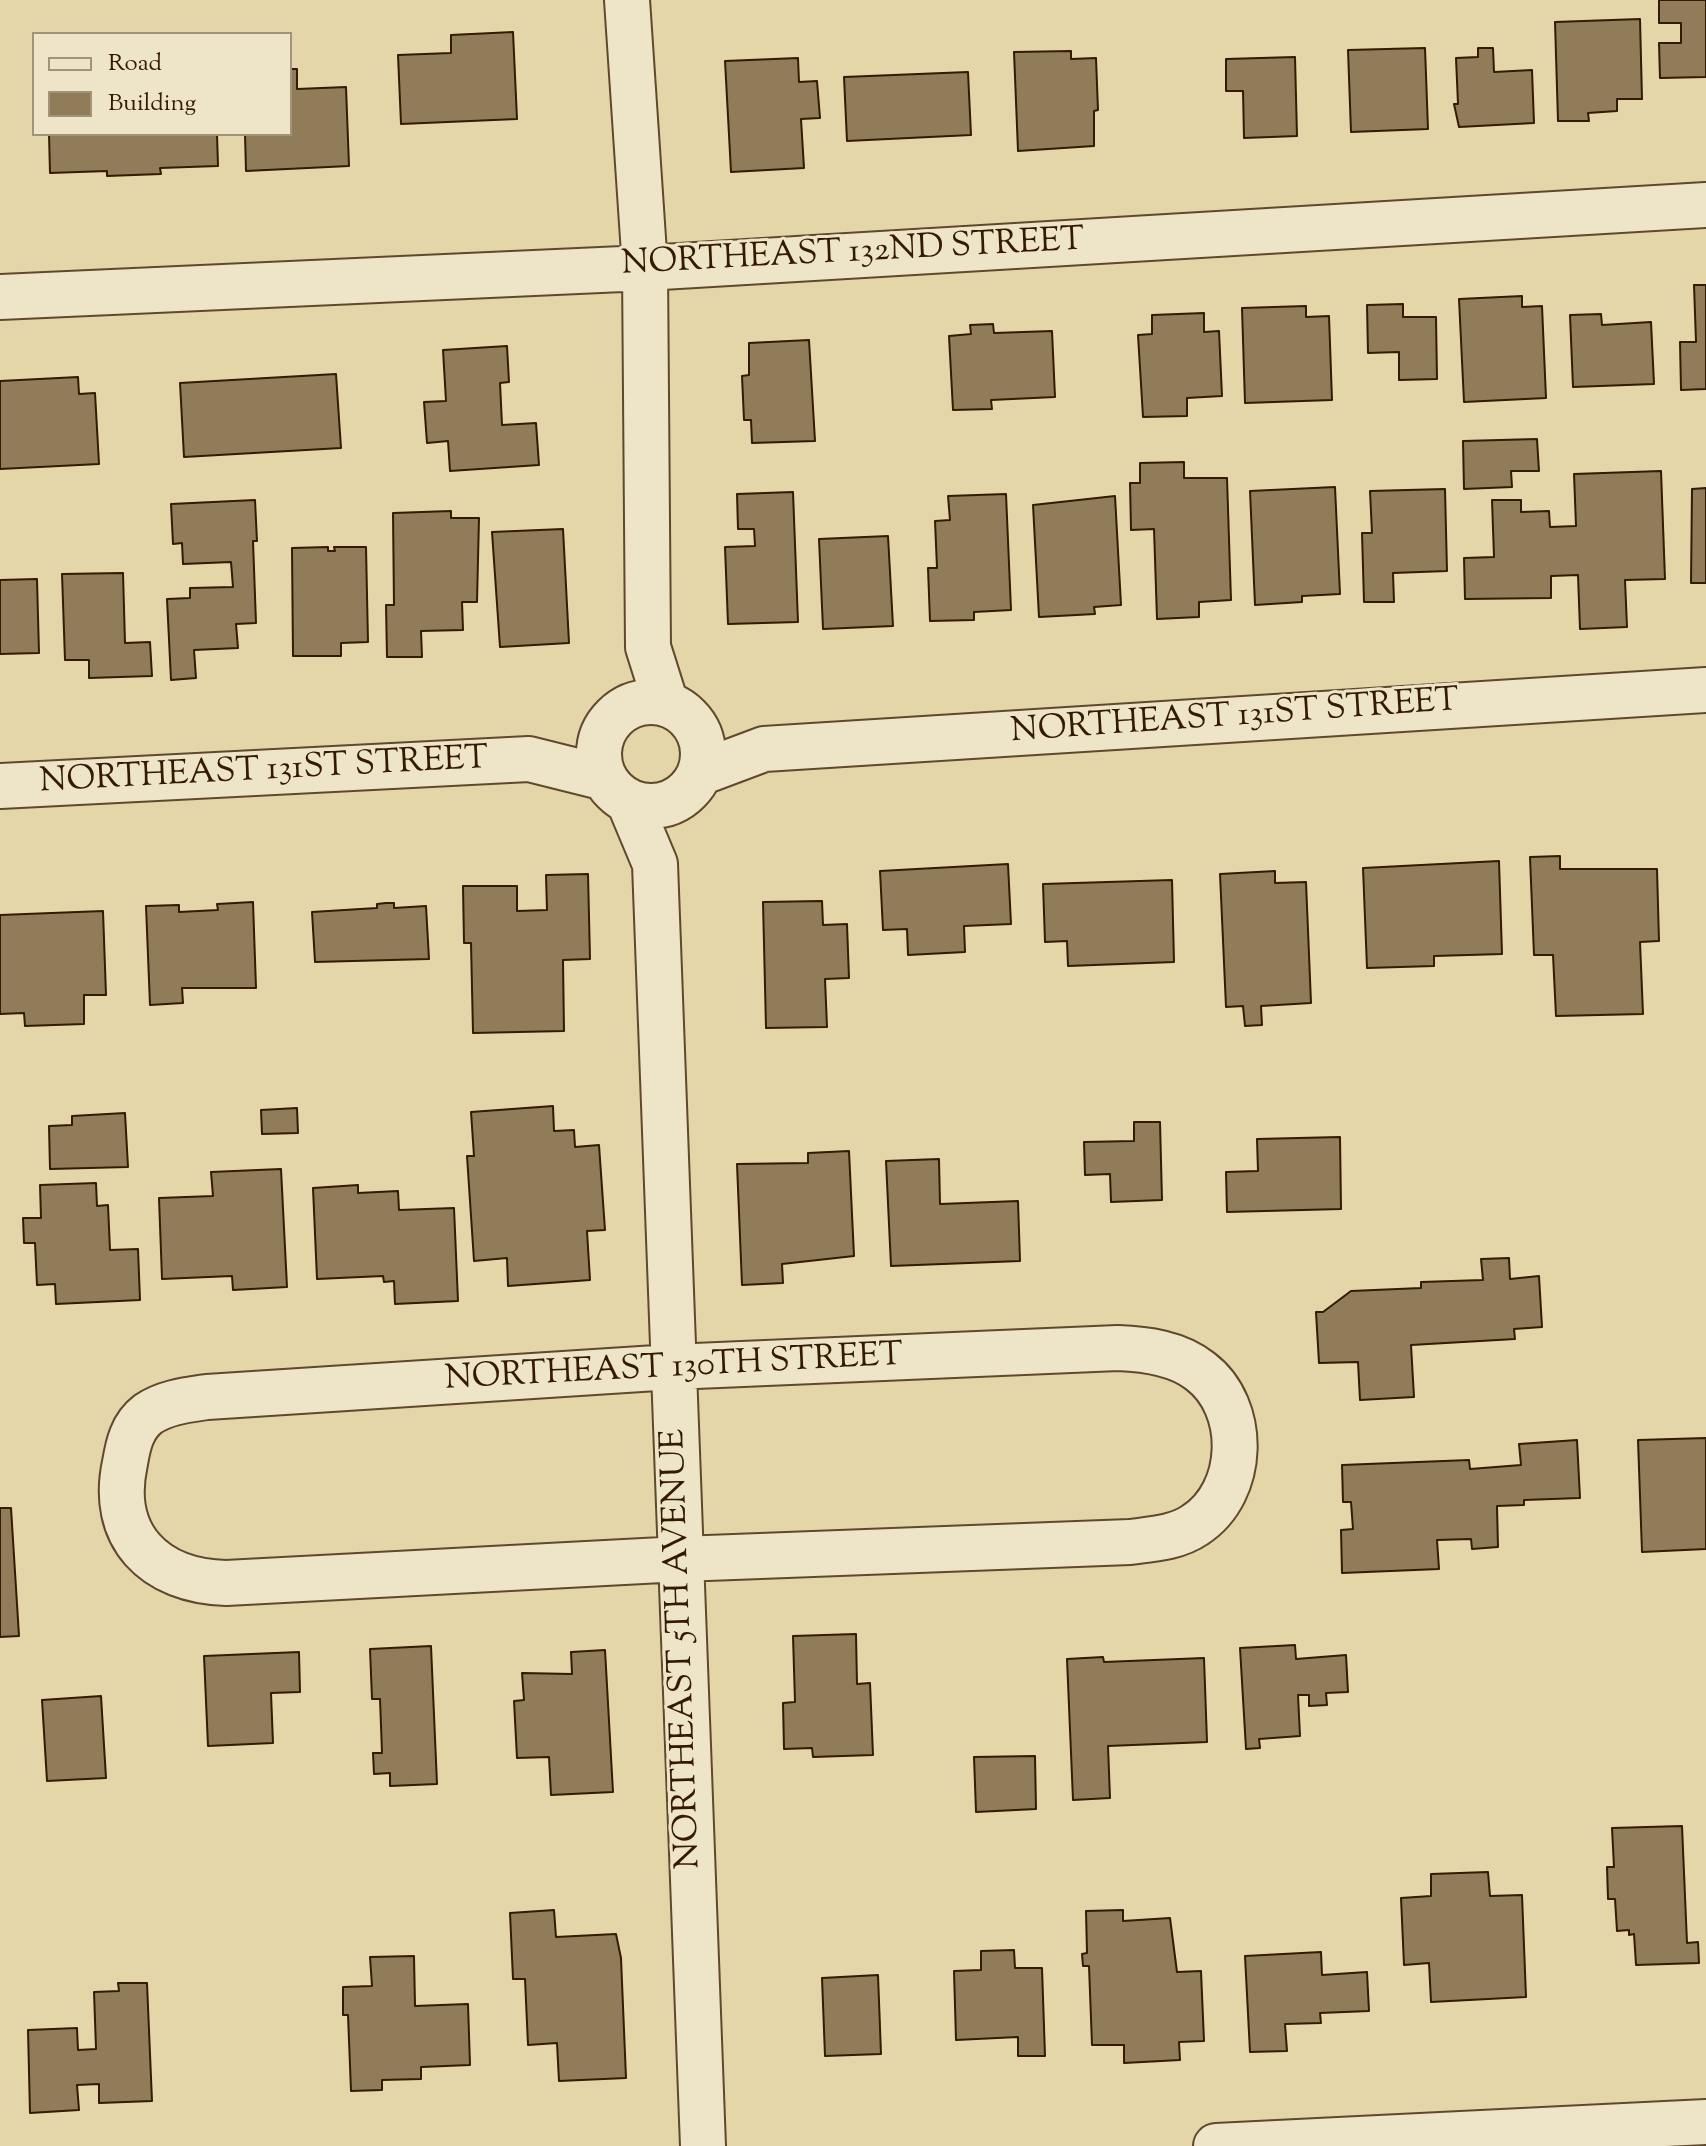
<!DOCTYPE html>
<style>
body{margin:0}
#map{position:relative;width:1706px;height:2146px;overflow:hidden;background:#e5d6aa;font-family:"Sorts Mill Goudy",serif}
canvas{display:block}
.legend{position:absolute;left:32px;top:32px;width:260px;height:104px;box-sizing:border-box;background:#eee4c8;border:2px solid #a39378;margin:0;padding:10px 14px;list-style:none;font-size:24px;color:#331a01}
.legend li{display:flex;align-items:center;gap:16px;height:40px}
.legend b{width:40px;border:2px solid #a39378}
</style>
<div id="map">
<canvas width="1706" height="2146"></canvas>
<ul class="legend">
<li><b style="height:10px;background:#eee4c8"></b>Road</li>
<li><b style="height:22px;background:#907c59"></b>Building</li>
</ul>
</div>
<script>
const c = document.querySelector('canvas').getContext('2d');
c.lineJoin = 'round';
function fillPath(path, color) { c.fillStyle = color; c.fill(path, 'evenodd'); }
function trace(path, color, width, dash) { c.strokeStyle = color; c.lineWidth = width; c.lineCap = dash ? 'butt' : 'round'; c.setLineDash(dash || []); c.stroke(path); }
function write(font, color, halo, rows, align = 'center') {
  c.font = font + ' "Sorts Mill Goudy",serif'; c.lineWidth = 6; c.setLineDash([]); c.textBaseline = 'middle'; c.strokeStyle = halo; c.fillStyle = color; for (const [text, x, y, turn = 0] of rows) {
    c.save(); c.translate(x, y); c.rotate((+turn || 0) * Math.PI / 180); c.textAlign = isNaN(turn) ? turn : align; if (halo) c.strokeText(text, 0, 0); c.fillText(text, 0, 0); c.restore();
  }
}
const building = new Path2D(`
 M1659,0H1706V77L1660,78L1659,43H1681V23H1659Z
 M1640,19L1642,99H1617V111L1588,113L1589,121H1558L1555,22Z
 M513,32L517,119L401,124L398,55L451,53V35Z
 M1425,48L1428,129L1351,132L1348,50Z
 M1478,48H1493L1494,72L1532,70L1534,123L1459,127L1454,104H1458L1456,58L1478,57Z
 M1071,51V59L1096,58L1098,110L1094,111V146L1018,151L1014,52Z
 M1295,57L1297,136L1244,138L1243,91H1226V59Z
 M798,58L799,82L817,81L820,118L801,119L804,168L731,172L725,61Z
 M290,69H297V89L346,87L349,166L246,171L245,134H290Z
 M968,72L971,135L847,141L844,77Z
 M49,134H217L218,166L160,168L161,174L107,176V171L50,173Z
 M1694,285H1706V389L1681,390L1680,342H1696Z
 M1522,296V307L1542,306L1546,398L1464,402L1459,299Z
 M1403,304V317H1436L1437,379L1399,380V352L1368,353L1367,305Z
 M1306,306V317L1329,316L1332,400L1245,403L1242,308Z
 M1204,313V332L1219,331L1222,396L1187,398V416L1143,417L1138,335L1152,334V315Z
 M1601,314L1602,325L1651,322L1654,384L1573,387L1570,315Z
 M993,324L994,333L1052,331L1055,397L991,400L992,409L953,410L949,336L971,334L970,325Z
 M809,340L815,441L752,443L751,420H744L742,376L749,375V343Z
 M507,346L509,382L500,383L502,425L536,423L539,465L450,471L448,441L427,443L424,402L446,401L443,350Z
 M336,374L341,448L184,457L180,383Z
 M78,377L79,394L95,393L99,464L0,469V381Z
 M1537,439L1539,471H1511L1512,487L1464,489L1463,441Z
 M1184,462V478H1227L1231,600L1199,602V617L1157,619L1154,529L1131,530L1130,483H1140V463Z
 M1661,471L1665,579L1625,580L1627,627L1580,629L1578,575L1551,576V598L1465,599L1464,558L1494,557L1492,500H1521V512L1549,511L1550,527L1576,526L1574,474Z
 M1335,487L1340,594L1302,596V602L1255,605L1250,491Z
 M1706,488V583H1691L1692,489Z
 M1445,489L1447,571L1393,573L1394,602H1364L1362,533H1372L1370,491Z
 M793,492L798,622L728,624L725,547L755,546L754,529H738L737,494Z
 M1006,494L1011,610L974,612V620L930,621L928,568H937L935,521L950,520L948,496Z
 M1115,496L1121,605L1094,607L1095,614L1039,617L1033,505Z
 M255,500L257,541H253L256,623L236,624L238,648L194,650L196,678L171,680L167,599L190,598V588L233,587L231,562L183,564L182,543L173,544L171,504Z
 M451,511V518H479L477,602H462L463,630L421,631L422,657H387L386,605H394L393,513Z
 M563,529L569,643L500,647L492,532Z
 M888,536L893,626L823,629L819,539Z
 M328,547V551H335L334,547H366L368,642L341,643V656H293L292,548Z
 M123,573L125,643L150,642L152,676L89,678V660H65L62,574Z
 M37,579L39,653L0,654V580Z
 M1560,856V869H1657L1659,941L1640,942L1643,1014L1556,1016L1553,955H1534L1530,857Z
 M1499,861L1502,954L1434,956V966L1367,968L1363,868Z
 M1008,864L1011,924L964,926L965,952L908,955L907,929L883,930L880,871Z
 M1275,871V883L1306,882L1311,1003L1261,1006L1262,1025L1245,1026L1243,1006L1226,1007L1220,874Z
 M588,874L590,959L563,960L564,1031L473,1033L471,943H464L463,886H517V911L547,910L546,875Z
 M1172,880L1174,962L1068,966L1067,941L1045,942L1043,884Z
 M822,901L823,925L847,924L849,978L825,979L827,1027L766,1028L763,902Z
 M253,902L256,988H182L183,1003L150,1005L146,906L179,905V912L218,910L217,904Z
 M386,903H394V908L426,906L429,959L315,962L312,912L377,908V904Z
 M103,911L106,995H84V1024L25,1026L24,1013L0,1014V915Z
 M553,1106L554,1131L574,1130L575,1147L599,1145L605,1230L587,1231L590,1280L508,1286L507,1258L474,1261L467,1156H474L471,1112Z
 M297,1108L298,1133L262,1134L261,1110Z
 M125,1113L128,1167L50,1169L49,1126L72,1125V1116Z
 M1134,1122H1160L1162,1200L1111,1202L1110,1174L1085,1175L1084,1142L1134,1141Z
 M1340,1137L1341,1209L1227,1212L1226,1172L1258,1171L1257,1139Z
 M849,1151L854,1256L782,1264L783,1283L742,1285L737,1164L808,1163V1153Z
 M939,1159L940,1204L1018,1201L1020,1261L891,1266L886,1161Z
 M281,1169L287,1287L233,1290L232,1276L162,1279L159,1198L213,1196L211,1172Z
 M96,1183L97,1206L108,1205L110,1250L138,1249L140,1300L56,1304L55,1284L37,1285L35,1243H24L23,1218H41L40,1185Z
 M358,1185V1193L398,1191L399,1210L454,1208L458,1301L395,1304L394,1281L384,1282L383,1276L317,1279L313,1188Z
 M1509,1258L1510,1279L1539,1276L1542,1327L1514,1329L1515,1339L1411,1345L1414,1397L1360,1400L1358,1362L1319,1363L1316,1312H1323L1351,1291L1421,1288V1282L1483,1280L1481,1259Z
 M1706,1438V1549L1642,1552L1638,1440Z
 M1577,1440L1580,1498L1524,1500V1505L1497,1506L1498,1547L1472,1549L1471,1539L1437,1540L1439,1569L1342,1573L1341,1530L1353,1529L1351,1502H1343L1342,1465L1469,1460L1470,1469L1521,1465L1519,1444Z
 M0,1508H11L19,1636L0,1637Z
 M856,1634L857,1684L870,1683L873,1755L813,1757L812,1748L784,1749L783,1703L795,1702L793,1636Z
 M1295,1645L1296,1659L1346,1655L1348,1692L1326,1693L1327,1705L1309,1706V1695H1298L1300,1736L1259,1739L1260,1748L1246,1749L1240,1648Z
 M431,1646L437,1784L390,1786V1773L374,1774L373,1753H382L380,1699H372L370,1649Z
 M605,1650L613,1792L551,1795L549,1757L517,1758L514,1701L524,1700L522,1673L572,1674L571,1652Z
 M299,1652L300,1692L271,1693L273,1743L208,1746L204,1656Z
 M1103,1657L1104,1662L1204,1658L1207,1742L1108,1746L1110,1798L1073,1800L1067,1659Z
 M101,1696L106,1778L47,1781L42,1700Z
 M1035,1756L1036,1809L976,1812L974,1757Z
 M1682,1826L1687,1943L1698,1942L1699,1963L1636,1965L1634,1934L1629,1935V1930L1617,1931L1615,1899H1608L1607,1867H1614L1612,1828Z
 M1488,1872L1490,1896L1522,1895L1526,1997L1431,2002L1429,1963L1404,1965L1401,1898L1431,1896V1874Z
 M554,1910L556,1937L616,1934L621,1958L626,2078L559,2081L557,2043L528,2045L525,1979H513L510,1913Z
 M1123,1910V1921L1170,1918L1177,1972L1201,1971L1204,2041L1179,2042L1180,2060L1124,2063V2045H1092L1089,1966H1083L1082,1954L1087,1953L1086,1911Z
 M1014,1950L1015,1968H1042L1045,2056H1018V2037L956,2040L954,1971L981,1970V1951Z
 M1321,1952L1322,1975L1367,1972L1369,2011L1320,2013L1321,2023L1285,2024L1287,2051L1250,2052L1245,1956Z
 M414,1956L415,2006L468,2004L470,2065L421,2067V2079L382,2080V2090L351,2091L348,2015H343V1987L372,1986L370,1957Z
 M878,1975L881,2054L825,2056L822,1978Z
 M118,1983H147L152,2101L99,2103V2084L77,2085L79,2110L30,2113L28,2030L77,2028L78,2050L96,2049L94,1992L119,1991Z`);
const street = new Path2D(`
 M627,0L645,268L648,647L666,704
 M0,297L645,268L1706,205
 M599 754a52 52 0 1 1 104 0a52 52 0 1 1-104 0Z
 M700,773L764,749L1706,690
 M0,786L529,759L605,778
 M629,802L655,864L703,2146
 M1118,1348C1146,1349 1177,1353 1200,1371C1248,1407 1246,1492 1195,1525C1176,1538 1152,1539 1130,1542L681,1559L226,1583C154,1581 109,1536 125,1463C128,1445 132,1426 148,1414C166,1402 187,1400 207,1397L672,1367Z
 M1216,2146L1706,2122`);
const streetNames = [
 ["NORTHEAST 132ND STREET",853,255,-3],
 ["NORTHEAST 131ST STREET",1235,719,-4],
 ["NORTHEAST 131ST STREET",264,773,-3],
 ["NORTHEAST 130TH STREET",674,1370,-3],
 ["NORTHEAST 5TH AVENUE",684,1649,-92]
];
fillPath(building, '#907c59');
trace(building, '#331a01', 2);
trace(street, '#60492b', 48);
trace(street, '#eee4c8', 44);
write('34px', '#331a01', '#eee4c8', streetNames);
</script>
